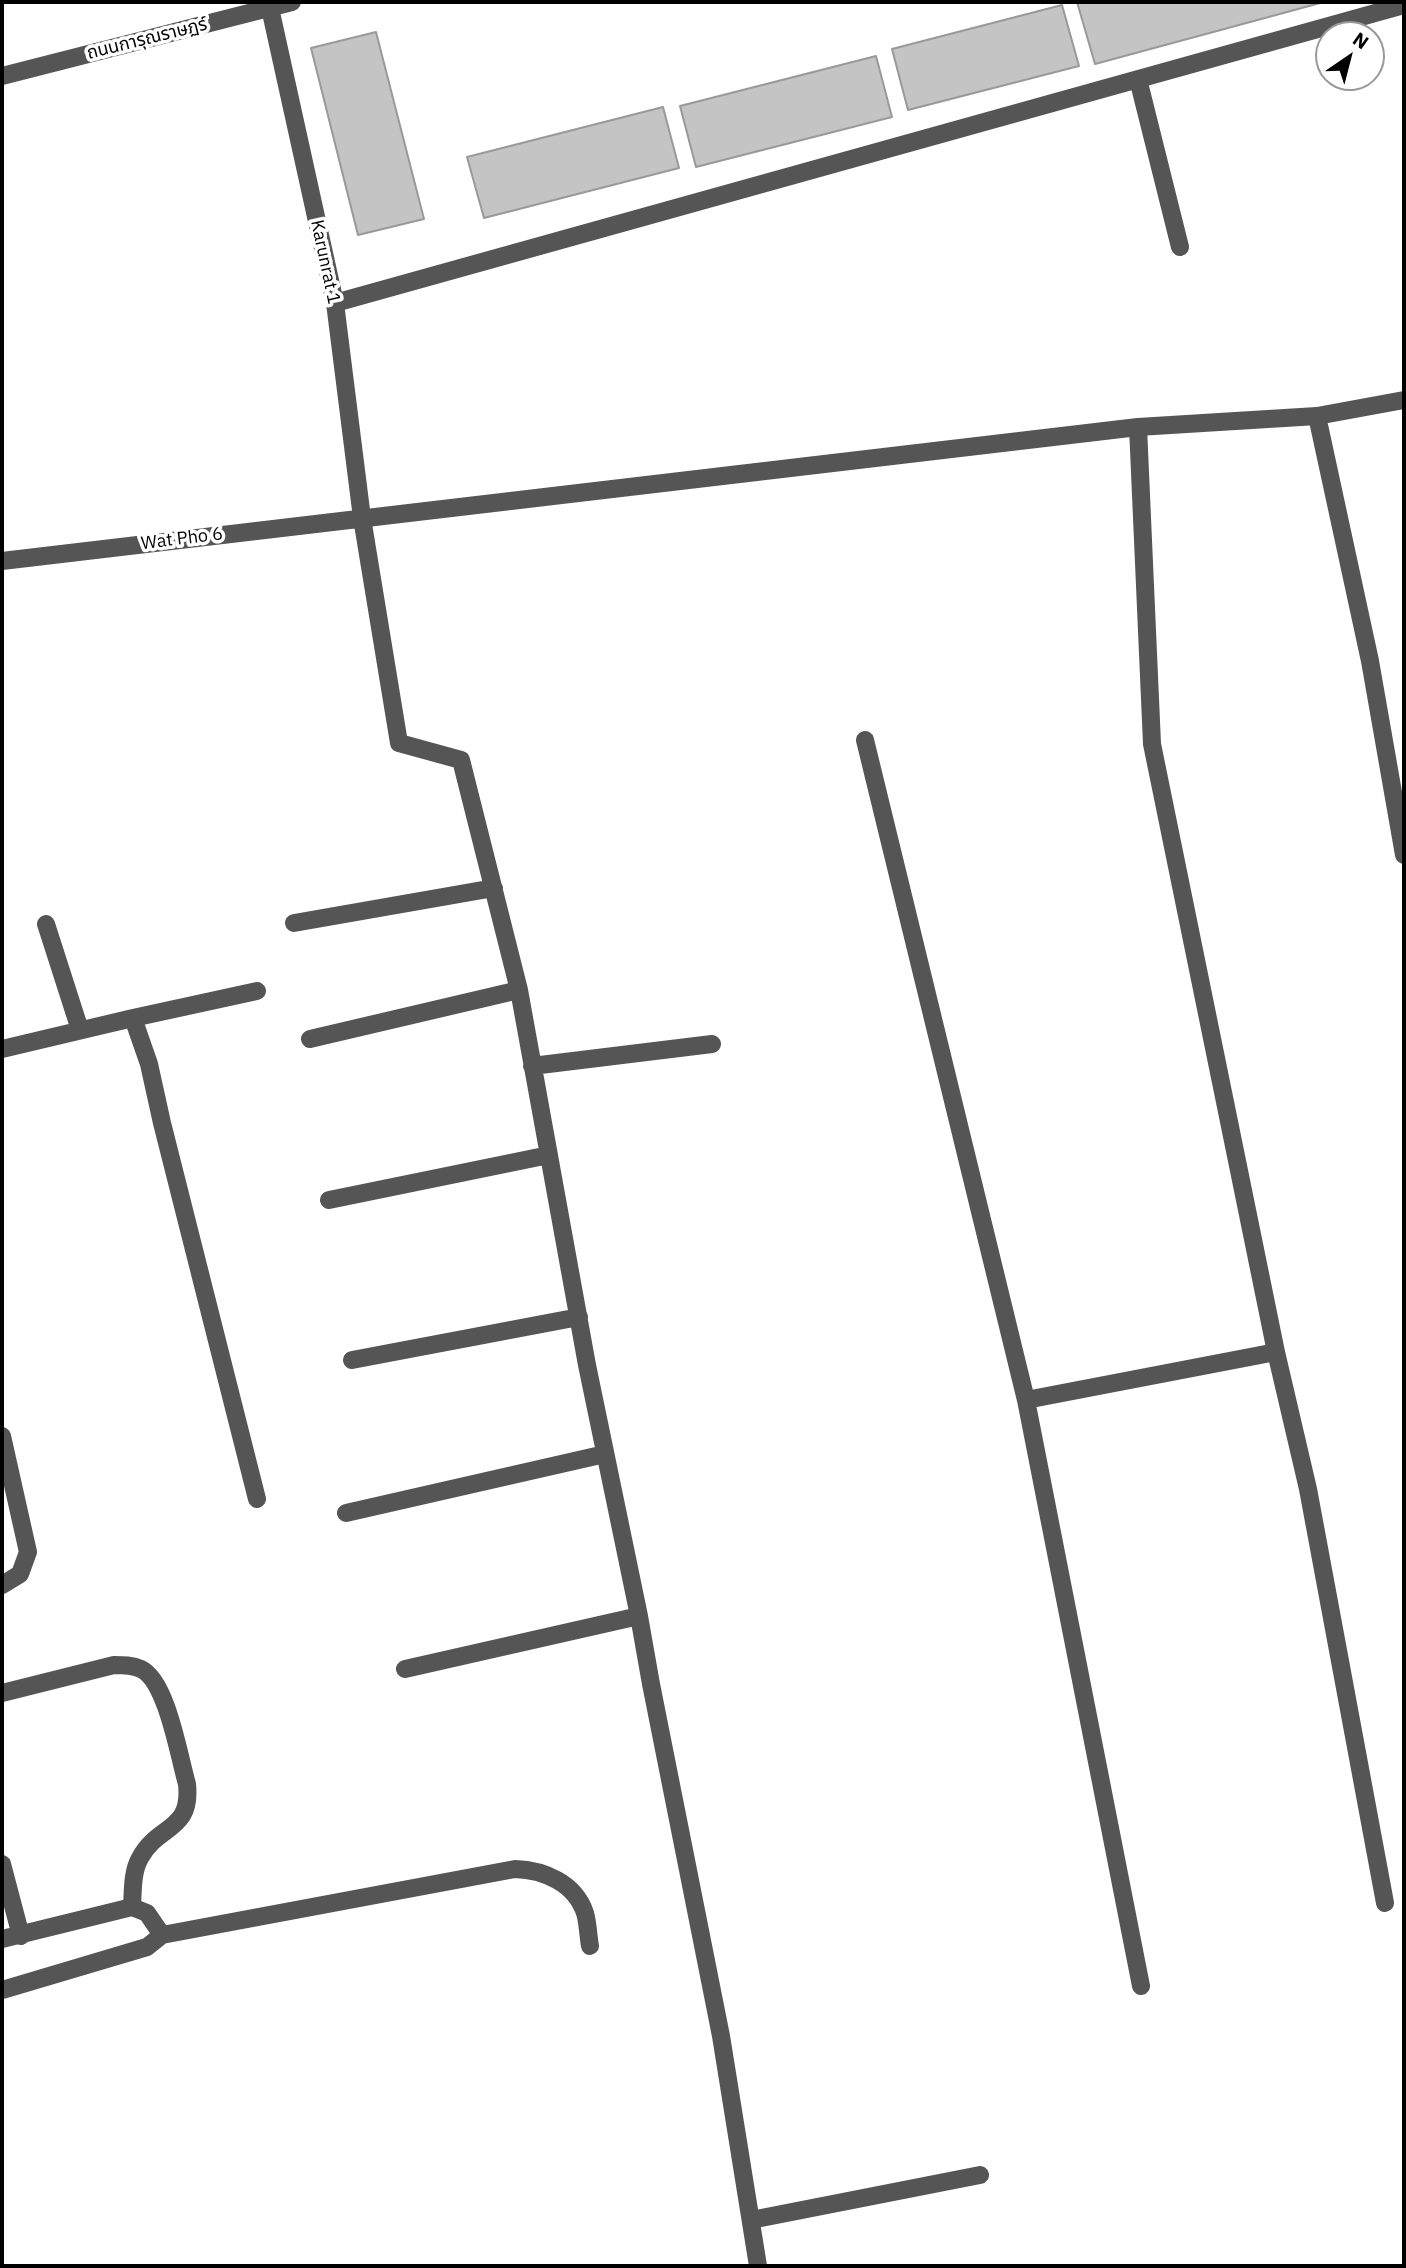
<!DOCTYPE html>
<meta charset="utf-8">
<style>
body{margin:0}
#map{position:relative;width:1406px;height:2268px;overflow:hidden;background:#fff;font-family:"IBM Plex Sans",sans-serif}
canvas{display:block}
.frame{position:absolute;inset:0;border:4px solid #000;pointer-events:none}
.north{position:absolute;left:1315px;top:21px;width:70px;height:70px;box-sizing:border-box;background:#fff;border:2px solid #999;border-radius:50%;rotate:35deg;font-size:19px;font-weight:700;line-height:28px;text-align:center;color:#000}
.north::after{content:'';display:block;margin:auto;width:24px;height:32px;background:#000;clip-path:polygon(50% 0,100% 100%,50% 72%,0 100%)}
</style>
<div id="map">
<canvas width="1406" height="2268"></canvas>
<div class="frame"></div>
<div class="north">N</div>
</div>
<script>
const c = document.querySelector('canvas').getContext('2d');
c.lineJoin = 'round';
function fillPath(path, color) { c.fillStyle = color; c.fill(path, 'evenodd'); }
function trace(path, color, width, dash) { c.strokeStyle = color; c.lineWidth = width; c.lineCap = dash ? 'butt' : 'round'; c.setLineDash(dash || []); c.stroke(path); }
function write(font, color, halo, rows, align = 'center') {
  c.font = font + ' "IBM Plex Sans","Noto Sans Thai",sans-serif'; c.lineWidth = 7; c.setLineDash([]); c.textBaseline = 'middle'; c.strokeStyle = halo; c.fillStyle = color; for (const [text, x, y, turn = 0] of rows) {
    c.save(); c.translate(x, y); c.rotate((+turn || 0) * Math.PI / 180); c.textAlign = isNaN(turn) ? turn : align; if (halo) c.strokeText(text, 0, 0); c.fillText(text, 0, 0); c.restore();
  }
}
const building = new Path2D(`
 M1077,2H1324L1095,64Z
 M1062,5L1079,66L908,110L892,49Z
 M376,32L424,219L358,235L311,48Z
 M876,56L892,117L696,167L680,106Z
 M663,107L679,168L484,218L467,157Z`);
const minor = new Path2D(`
 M270,8L335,303L362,518L399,743L461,760L519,990L587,1365L639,1616L651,1684L721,2036L758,2266
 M2,76L292,2
 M1138,79L1180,247
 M335,303L1404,5
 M1317,416L1370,661L1404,855
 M1138,427L1152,744L1276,1352L1308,1489L1385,1903
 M2,561L1138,427L1317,416L1404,400
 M865,740L1026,1400L1141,1986
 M294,923L494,888
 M46,924L80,1030
 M133,1018L257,991
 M310,1039L519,990
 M2,1049L133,1018L149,1064L162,1123L257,1499
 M532,1066L712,1044
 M329,1200L549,1155
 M352,1360L579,1317
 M1026,1400L1276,1352
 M2,1436L28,1552L20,1574L2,1585
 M346,1513L605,1454
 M405,1669L639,1616
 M2,1693L114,1665C123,1665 132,1665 141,1669C167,1681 179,1757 187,1784C192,1832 158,1824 140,1858C132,1872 133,1891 132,1907
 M2,1864L21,1936
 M162,1935L515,1869C544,1870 575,1883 585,1913C588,1923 588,1935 590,1946
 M2,1939L132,1907L147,1913L162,1935L147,1947L2,1990
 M751,2220L980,2175`);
const streetNames = [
 ["ถนนการุณราษฏร์",147,39,-14],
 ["Karunrat 1",325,262,78],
 ["Wat Pho 6",182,539,-7]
];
fillPath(building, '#c4c4c4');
trace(building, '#999', 2);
trace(minor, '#555', 18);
write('18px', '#000', '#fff', streetNames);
</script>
